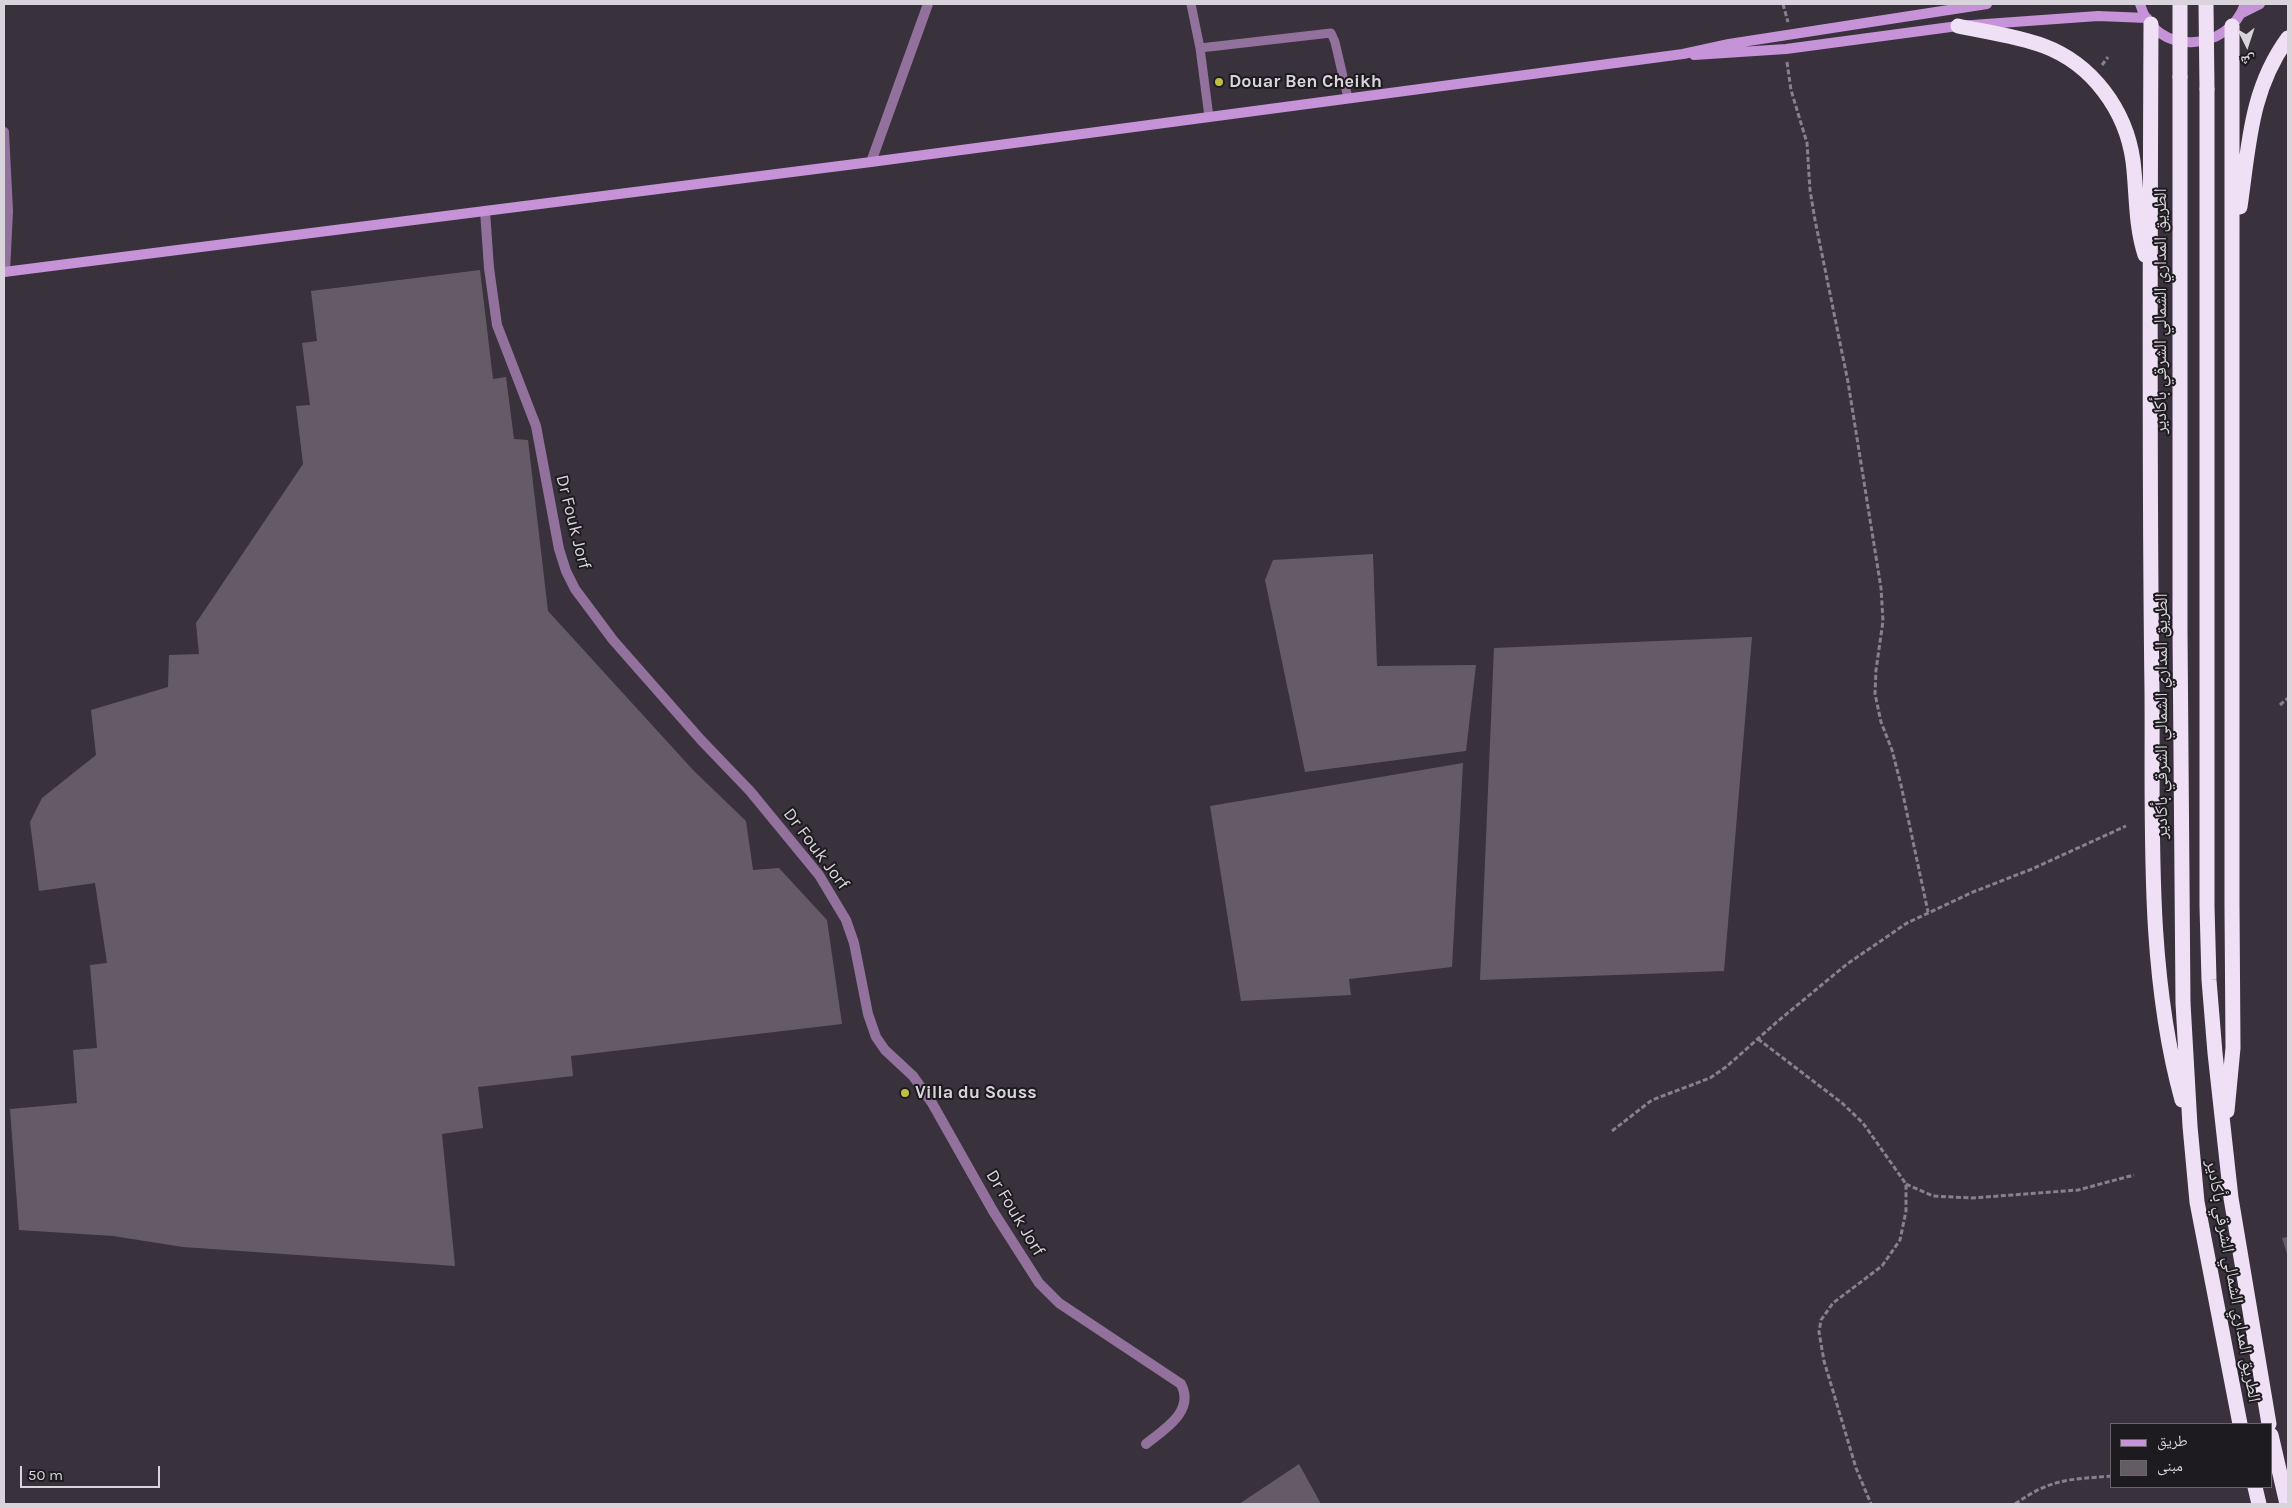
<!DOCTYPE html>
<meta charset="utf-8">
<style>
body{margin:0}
#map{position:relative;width:2292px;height:1508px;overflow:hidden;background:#39323c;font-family:Karla,"Noto Naskh Arabic",sans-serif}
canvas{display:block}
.frame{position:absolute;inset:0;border:5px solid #d9d4db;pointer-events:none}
.legend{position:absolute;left:2110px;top:1423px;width:162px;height:65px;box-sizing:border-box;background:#1e1b20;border:1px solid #69656b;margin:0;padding:6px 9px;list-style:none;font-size:15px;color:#d9d4db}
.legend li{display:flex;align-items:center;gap:10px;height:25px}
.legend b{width:25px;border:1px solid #69656b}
.north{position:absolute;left:2222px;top:20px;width:50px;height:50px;-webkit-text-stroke:4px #1e1b20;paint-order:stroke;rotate:176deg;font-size:14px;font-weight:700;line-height:20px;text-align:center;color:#d9d4db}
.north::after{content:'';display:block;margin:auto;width:18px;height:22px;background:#d9d4db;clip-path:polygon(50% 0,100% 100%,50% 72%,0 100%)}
.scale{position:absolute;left:20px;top:1466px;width:140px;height:22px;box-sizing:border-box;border:2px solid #d9d4db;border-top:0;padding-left:6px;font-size:15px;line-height:18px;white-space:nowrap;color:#d9d4db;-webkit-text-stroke:4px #1e1b20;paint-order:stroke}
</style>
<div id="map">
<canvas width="2292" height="1508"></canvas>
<div class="frame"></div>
<ul class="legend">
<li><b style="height:6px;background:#c692d8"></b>طريق</li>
<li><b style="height:14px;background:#645b67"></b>مبنى</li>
</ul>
<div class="north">ش</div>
<div class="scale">50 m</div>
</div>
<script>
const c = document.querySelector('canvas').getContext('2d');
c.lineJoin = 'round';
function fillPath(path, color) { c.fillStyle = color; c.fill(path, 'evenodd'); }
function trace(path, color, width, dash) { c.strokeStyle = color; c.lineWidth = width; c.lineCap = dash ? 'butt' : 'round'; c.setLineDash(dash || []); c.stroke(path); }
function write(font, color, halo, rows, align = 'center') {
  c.font = font + ' Karla,"Noto Naskh Arabic",sans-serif'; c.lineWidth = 4; c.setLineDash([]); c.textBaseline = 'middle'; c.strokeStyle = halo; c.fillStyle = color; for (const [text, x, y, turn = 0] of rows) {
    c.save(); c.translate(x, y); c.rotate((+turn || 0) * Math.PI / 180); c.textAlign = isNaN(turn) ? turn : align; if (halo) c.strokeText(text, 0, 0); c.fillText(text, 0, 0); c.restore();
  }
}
const building = new Path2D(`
 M480,270L493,379L506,377L514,439L528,440L548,611L694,771L746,821L753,870L779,868L827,920L842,1024L571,1056L573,1076L478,1087L483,1128L442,1134L455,1266L183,1247L113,1236L19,1230L10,1109L77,1103L73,1050L97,1048L90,965L107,963L95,883L39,891L30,822L42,798L96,755L91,710L168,687L169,655L199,654L196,623L303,464L296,406L310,405L302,343L317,341L311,291Z
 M1373,554L1377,666L1476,665L1466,751L1305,772L1265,580L1273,560Z
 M1752,637L1724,971L1480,980L1494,648Z
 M1463,763L1452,967L1349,979L1351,995L1241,1001L1210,806Z
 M2288,1237V1257L2282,1238Z
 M1299,1464L1321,1504H1239Z`);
const path = new Path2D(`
 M1783,4L1788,22
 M1787,62L1791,90L1807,143L1810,190L1815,220L1848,382L1881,588L1883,621L1876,670L1875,694L1881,722L1892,750L1901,785L1928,912
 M2102,65L2108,57
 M2280,705L2288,698
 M1758,1039L1842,1103L1863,1123L1906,1184V1211L1900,1240L1882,1266L1833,1303L1821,1320L1819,1332L1824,1361L1856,1468L1871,1504
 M1612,1131L1652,1100L1710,1078L1726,1067L1778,1021L1847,964L1907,923L1973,892L2032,869L2126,826
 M1906,1184L1933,1196L1972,1198L2078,1190L2134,1175
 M2015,1504C2052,1478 2068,1480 2111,1476`);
const lane = new Path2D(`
 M1191,4L1200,48L1331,33L1335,42L1348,98
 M1200,48L1209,117`);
const street = new Path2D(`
 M4,132L8,211L5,272
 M871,162L928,4
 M485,211L489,268L497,325L536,426L559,549L566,571L575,589L613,640L701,740L750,791L819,875L846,920L854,943L868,1014L876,1037L885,1050L913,1076L932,1103L993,1211L1039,1283L1059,1303L1181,1384C1195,1411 1165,1429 1146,1444`);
const secondary = new Path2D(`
 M2140,4C2155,57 2228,53 2245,4
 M2242,13L2260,4
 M1694,55L1786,49L1958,26L2098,16L2147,18
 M4,272L871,162L1683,54L1729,44L1987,4`);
const highway = new Path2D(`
 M2151,24C2150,246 2149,468 2152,691C2153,826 2146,970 2182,1100
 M1958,26C1986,32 2017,36 2044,46C2092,64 2126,110 2133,161C2137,193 2135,224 2145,255
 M2180,77V631L2183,1003L2190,1126L2197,1202L2240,1424
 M2207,89V906L2209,980L2215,1053L2231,1198L2269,1424
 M2240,207C2249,146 2250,90 2288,38
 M2227,1111L2233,1048L2232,905V26
 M2271,1435L2287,1504
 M2255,1487L2259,1504`);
const highwayBridge = new Path2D(`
 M2180,4V77
 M2206,4L2207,89`);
const markers = [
 [1219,82,5,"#c1bd40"],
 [905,1093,5,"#c1bd40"]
];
const poiNames = [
 ["Douar Ben Cheikh",1229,82],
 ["Villa du Souss",915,1093]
];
const streetNames = [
 ["الطريق المداري الشمالي الشرقي بأكادير",2161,311,-90],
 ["Dr Fouk Jorf",573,522,76],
 ["الطريق المداري الشمالي الشرقي بأكادير",2162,716,-90],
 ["Dr Fouk Jorf",816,849,53],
 ["Dr Fouk Jorf",1015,1213,59],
 ["الطريق المداري الشمالي الشرقي بأكادير",2233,1281,80]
];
fillPath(building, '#645b67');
trace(path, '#87818a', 3, [5, 2.5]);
trace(lane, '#92719d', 9);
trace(street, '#92719d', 10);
trace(secondary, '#c692d8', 10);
trace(highway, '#f0e0f5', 15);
trace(highwayBridge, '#f0e0f5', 15);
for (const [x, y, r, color] of markers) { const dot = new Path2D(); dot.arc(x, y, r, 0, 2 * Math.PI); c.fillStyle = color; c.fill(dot); trace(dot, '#1e1b20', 2); }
write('bold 18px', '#d9d4db', '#1e1b20', poiNames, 'left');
write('18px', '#d9d4db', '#1e1b20', streetNames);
</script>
